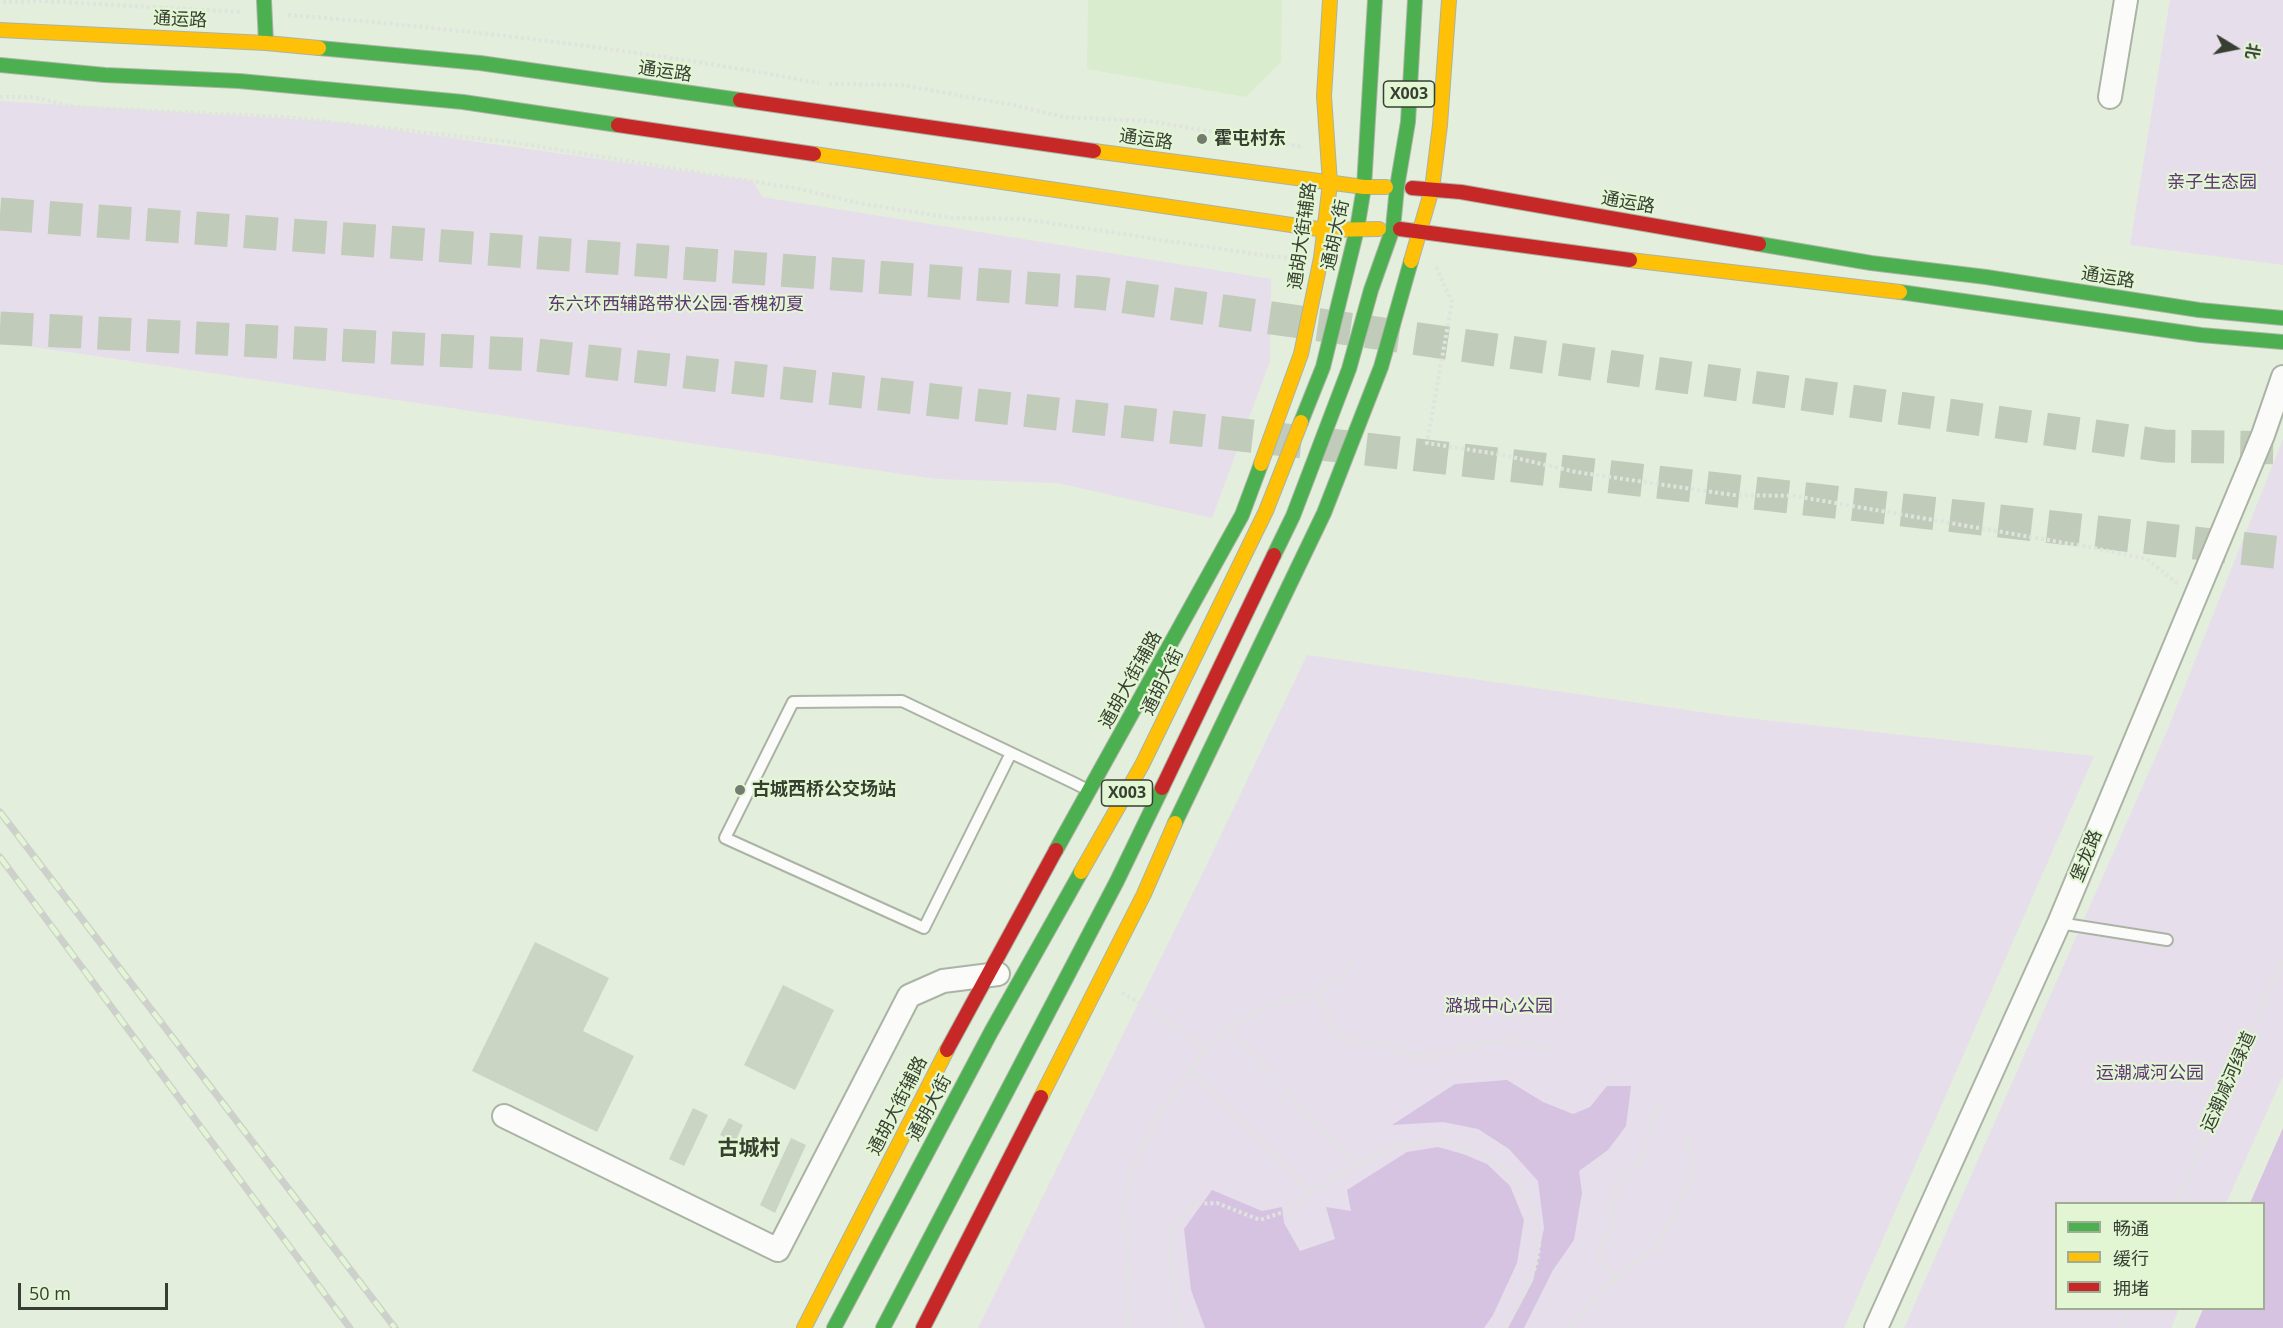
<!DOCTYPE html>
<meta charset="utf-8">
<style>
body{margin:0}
#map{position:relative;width:2283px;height:1328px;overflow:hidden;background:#e3eedc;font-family:"Open Sans","Noto Sans SC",sans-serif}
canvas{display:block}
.legend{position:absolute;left:2055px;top:1202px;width:210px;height:108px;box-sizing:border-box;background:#e2f6d4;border:2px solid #9ead93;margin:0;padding:8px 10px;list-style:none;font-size:18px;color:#373f32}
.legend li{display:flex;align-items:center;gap:12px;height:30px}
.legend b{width:30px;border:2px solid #9ead93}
.north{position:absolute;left:2205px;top:18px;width:60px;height:60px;-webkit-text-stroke:4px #e2f6d4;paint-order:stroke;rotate:100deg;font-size:16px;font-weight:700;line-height:24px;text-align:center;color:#373f32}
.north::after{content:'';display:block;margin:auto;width:21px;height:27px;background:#373f32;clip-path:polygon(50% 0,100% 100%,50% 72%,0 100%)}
.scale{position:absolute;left:18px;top:1283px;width:150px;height:27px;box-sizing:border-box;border:3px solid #373f32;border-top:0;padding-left:8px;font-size:18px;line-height:21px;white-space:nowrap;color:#373f32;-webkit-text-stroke:4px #e2f6d4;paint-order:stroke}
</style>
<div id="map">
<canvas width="2283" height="1328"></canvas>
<ul class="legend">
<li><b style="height:8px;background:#4caf50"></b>畅通</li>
<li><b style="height:8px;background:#ffc107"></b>缓行</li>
<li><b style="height:8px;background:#c62828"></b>拥堵</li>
</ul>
<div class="north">北</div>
<div class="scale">50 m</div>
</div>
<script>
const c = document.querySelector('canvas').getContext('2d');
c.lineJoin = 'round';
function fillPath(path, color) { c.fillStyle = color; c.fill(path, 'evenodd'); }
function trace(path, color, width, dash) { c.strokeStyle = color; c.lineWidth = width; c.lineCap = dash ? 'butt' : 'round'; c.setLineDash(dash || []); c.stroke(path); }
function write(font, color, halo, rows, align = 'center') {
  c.font = font + ' "Open Sans","Noto Sans SC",sans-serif'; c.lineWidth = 4.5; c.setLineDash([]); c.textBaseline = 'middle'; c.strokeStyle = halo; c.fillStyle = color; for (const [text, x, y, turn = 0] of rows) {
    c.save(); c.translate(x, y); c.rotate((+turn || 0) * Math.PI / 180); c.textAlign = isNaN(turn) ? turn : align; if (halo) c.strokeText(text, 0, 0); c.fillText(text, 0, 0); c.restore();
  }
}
const built = new Path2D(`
 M1088,0H1282L1281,62L1246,97L1087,69Z`);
const green = new Path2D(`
 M2170,0H2283V265L2130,245Z
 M0,101L338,122L753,181L762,197L1271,279L1270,361L1212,518L1058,483L936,479L0,342Z
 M2283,439V1076L2226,1203L2056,1204V1308L2179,1309L2171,1328H1904L2167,731Z
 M1307,655L1728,716L2094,756L1844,1328H978L1197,885Z`);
const water = new Path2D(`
 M1507,1080L1543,1102L1573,1114L1590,1107L1607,1086H1631L1626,1126L1608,1150L1579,1171L1582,1193L1574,1240L1553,1270L1524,1328H1508L1533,1281L1544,1228L1538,1181L1509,1149L1478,1129L1443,1122L1392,1125L1455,1084Z
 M2283,1128V1328H2195L2203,1309L2264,1308V1204L2250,1203Z
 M1438,1147L1463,1154L1487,1164L1510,1186L1524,1220L1517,1263L1493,1315L1484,1328H1205L1191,1290L1184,1229L1212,1190L1262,1211L1282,1207L1284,1223L1300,1251L1335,1239L1326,1207L1351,1211L1347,1190L1407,1152Z`);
const building = new Path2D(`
 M535,942L609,978L583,1031L634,1056L597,1132L472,1071Z
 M783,985L834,1010L795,1090L744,1065Z
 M693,1108L708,1115L684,1166L669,1159Z
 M729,1118L743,1125L735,1142L720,1135Z
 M791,1138L806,1145L775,1213L760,1205Z`);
const highwayTunnel = new Path2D(`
 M0,214L1098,293L2164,446L2283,448
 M0,328L536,355L2283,553`);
const path = new Path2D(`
 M3,2L42,1L241,12
 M288,15C466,29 643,50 819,83
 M829,84L902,85L1013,105L1063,117L1149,121L1302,147
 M0,97H32L74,107L284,117L511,142L800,189L858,203L953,218L1023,219L1275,257L1298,258
 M1436,267L1452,302L1427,443L1503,455L1576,472L1733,495L1795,496L2094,548L2147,559L2179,585
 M1122,993L1159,1013L1205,1050L1227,1027L1272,1005L1317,993L1337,980L1355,958
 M1317,993L1336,1031L1349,1040L1383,1045L1411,1055L1443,1057L1483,1042L1519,1039L1546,1048
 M1227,1027L1356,1165
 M1191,1070L1310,1192C1337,1176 1365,1156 1395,1147C1459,1127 1536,1169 1539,1239C1541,1270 1519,1302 1505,1328
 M2176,1204L2283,960
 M1615,1279L1597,1255L1611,1226L1612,1199L1622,1181L1637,1167L1650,1135L1655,1108L1670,1100
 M1128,1328C1131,1299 1129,1270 1126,1240C1126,1229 1123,1215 1124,1204C1132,1146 1173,1096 1205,1050
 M1180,1328L1170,1260L1172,1230L1192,1204L1217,1203L1260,1220L1295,1208L1310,1192
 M1570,1328L1598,1293L1657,1245L1677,1212L1693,1172L1687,1133
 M2121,1328L2129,1308`);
const lane = new Path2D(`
 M1011,753L924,928L725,838L793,702L902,701L1072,782L1088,790
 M2059,923L2167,940`);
const street = new Path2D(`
 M2110,97L2126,0
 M504,1116L778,1250L909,996L943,981L998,974
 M1876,1328L2059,923L2263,435L2283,377`);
const fast = new Path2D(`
 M264,0L266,43
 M319,48L480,63L740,100
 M0,65L105,75L239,81L463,102L618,125
 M1759,244L1871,263L1986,277L2199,310L2283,318
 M1900,292L2201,335L2283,342
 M1301,422L1323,367L1357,229L1364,187L1375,0
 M1274,555L1293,516L1349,369L1371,290L1393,228L1397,187L1408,122L1415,0
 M1175,823L1324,513L1381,367L1411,261
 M1056,850L1242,515L1261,464
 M834,1328L991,1032L1081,872
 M883,1328L1117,881L1162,788`);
const slow = new Path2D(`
 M0,30L266,43L319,48
 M1094,151L1364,187H1386
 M814,154L1325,230L1379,229
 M1630,260L1900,292
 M1411,261L1432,189L1440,125L1449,0
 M1261,464L1301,354L1321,258L1330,183L1324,96L1330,0
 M1081,872L1142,765L1266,511L1301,422
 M1041,1097L1144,894L1175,823
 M804,1328L947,1050`);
const jam = new Path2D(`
 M740,100L1094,151
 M618,125L814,154
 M1412,188L1461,192L1759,244
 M1400,229L1630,260
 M1162,788L1274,555
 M947,1050L1056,850
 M923,1328L1041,1097`);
const rail = new Path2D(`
 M0,812L395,1328
 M0,857L350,1328`);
const markers = [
 [1202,139,6,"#737c6e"],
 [740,790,6,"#737c6e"]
];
const shields = [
 [1409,94,51],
 [1127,793,51]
];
const shieldNames = [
 ["X003",1409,94],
 ["X003",1127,793]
];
const streetNames = [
 ["通运路",180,20,3],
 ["通运路",665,72,8],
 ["通运路",1146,140,8],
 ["通运路",1628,203,10],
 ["通胡大街",1336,235,-78],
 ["通胡大街辅路",1303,236,-82],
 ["通运路",2108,278,9],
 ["通胡大街辅路",1131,680,-61],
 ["通胡大街",1163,682,-64],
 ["堡龙路",2087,856,-68],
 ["运潮减河绿道",2229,1082,-66],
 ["通胡大街辅路",898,1106,-63],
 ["通胡大街",930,1108,-62]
];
const poiNames = [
 ["霍屯村东",1214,139],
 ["古城西桥公交场站",752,790]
];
const parkNames = [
 ["亲子生态园",2212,183],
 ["东六环西辅路带状公园·香槐初夏",676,305],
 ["潞城中心公园",1499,1007],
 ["运潮减河公园",2150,1074]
];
const quarterNames = [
 ["古城村",749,1149]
];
fillPath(built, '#daecce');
fillPath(green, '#e6deeb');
fillPath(water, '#d6c3e2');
fillPath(building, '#cbd5c3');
trace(highwayTunnel, '#c1cbba', 33, [33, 16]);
trace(lane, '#abb3a5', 14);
trace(street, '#abb3a5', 26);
trace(fast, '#abb3a5', 16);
trace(slow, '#abb3a5', 16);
trace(jam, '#abb3a5', 16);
trace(path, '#e0e3de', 4, [3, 3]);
trace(lane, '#fbfcfa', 10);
trace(street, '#fbfcfa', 22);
trace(fast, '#4caf50', 14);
trace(slow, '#ffc107', 14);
trace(jam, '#c62828', 14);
trace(rail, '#ced0cc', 7);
trace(rail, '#e2f6d4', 4.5, [14]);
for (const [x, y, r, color] of markers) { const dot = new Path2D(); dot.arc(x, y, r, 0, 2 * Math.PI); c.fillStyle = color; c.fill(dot); trace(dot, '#e2f6d4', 2); }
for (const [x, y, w] of shields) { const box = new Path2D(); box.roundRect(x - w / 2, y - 13, w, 26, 4.5); c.fillStyle = '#e2f6d4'; c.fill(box); trace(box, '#373f32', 1.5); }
write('bold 16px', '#373f32', null, shieldNames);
write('18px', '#373f32', '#e2f6d4', streetNames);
write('bold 18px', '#373f32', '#e2f6d4', poiNames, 'left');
write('18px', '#5e3674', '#e2f6d4', parkNames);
write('bold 21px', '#373f32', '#e2f6d4', quarterNames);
</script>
